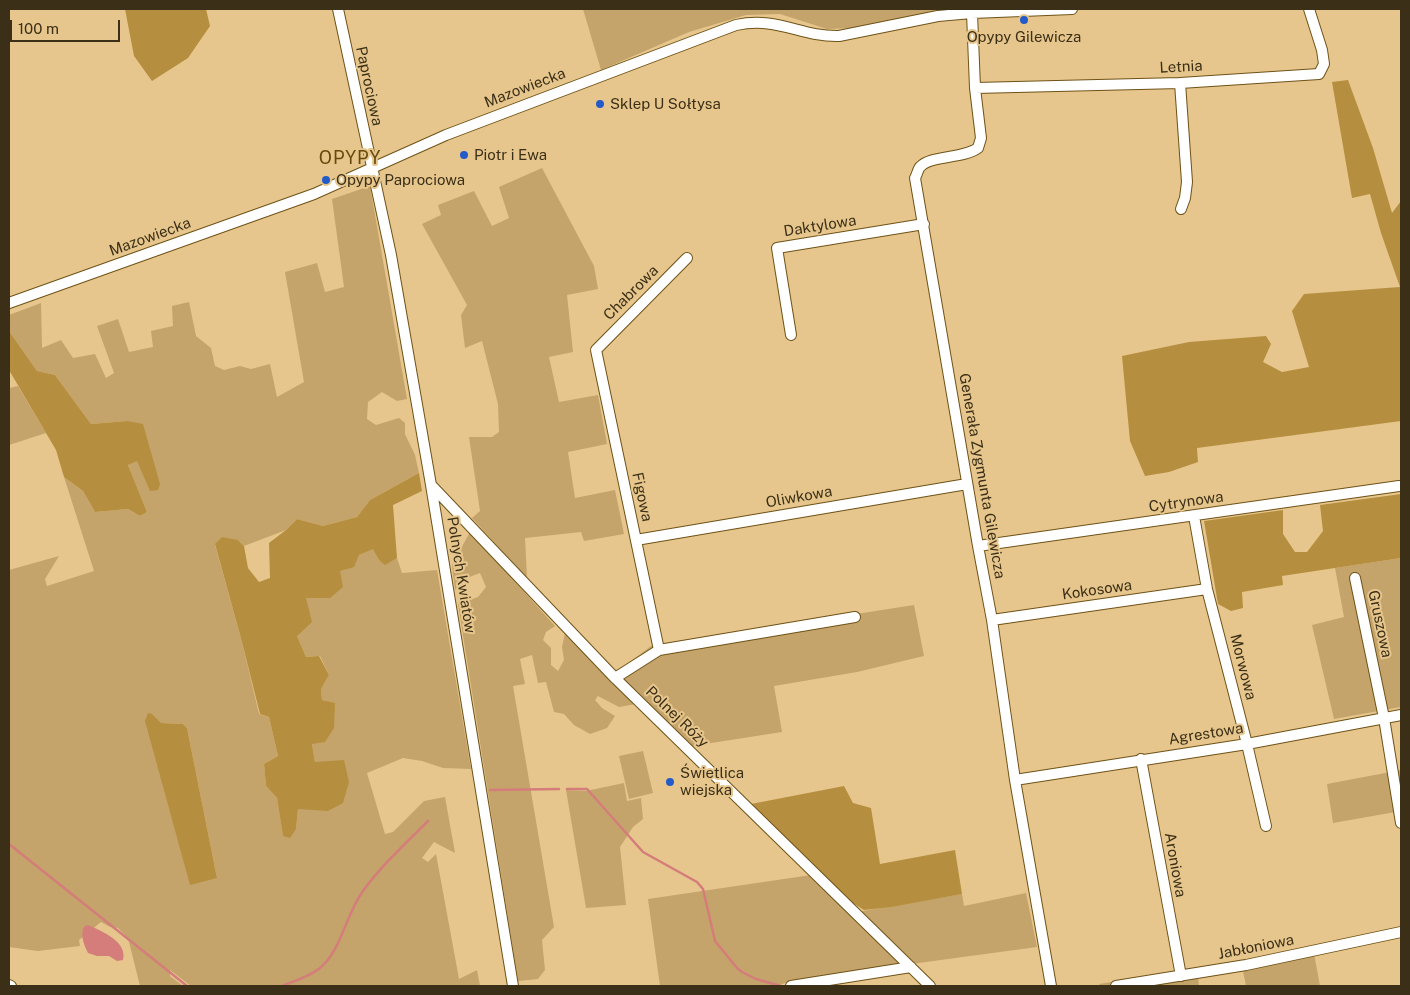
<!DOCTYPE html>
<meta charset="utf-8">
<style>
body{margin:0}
#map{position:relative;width:1410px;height:995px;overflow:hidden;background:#e6c68c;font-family:"Public Sans",sans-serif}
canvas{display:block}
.frame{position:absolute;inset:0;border:10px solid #3b2f17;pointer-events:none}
.scale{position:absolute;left:10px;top:20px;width:110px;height:22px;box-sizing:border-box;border:2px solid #3b2f17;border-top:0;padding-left:6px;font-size:15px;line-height:18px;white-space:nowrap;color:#3b2f17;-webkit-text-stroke:4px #e6c68c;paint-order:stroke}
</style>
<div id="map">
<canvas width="1410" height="995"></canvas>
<div class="frame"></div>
<div class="scale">100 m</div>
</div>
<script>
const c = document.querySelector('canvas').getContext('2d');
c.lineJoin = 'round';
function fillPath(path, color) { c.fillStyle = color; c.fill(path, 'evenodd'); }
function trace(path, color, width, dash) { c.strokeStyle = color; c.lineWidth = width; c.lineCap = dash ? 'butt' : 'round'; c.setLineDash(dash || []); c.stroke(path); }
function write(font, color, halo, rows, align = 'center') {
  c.font = font + ' "Public Sans",sans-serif'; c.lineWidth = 4; c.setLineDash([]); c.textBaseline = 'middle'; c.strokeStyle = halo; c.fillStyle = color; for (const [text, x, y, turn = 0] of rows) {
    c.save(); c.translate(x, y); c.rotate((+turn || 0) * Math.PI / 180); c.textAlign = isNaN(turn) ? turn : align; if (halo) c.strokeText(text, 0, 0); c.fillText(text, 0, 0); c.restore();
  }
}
const green = new Path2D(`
 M583,9H949L854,28L827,29L780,14L746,15L689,32L601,70Z
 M542,168L594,266L598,289L567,295L573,352L549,357L559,402L598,395L607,444L568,452L575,498L615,490L624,534L584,541L581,532L525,538L527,578L472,518L480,511L469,437H492L499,432L498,404L482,341L465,348L461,315L467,305L422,224L441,215L438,205L474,191L492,226L509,218L499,187Z
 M370,186L407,399L397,401L382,392L368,402L367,419L376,425L399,418L405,423V434L415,455L419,473L370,500L357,517L323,526L297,519L286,530L244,546L238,540L215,545L242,642L259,714L269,717L278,756L264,764L266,786L277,798L283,835L296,829L298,809L315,762L312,744L335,704L322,700L321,689L329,675L320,656L306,657L297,636L306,598L359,555L374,548L379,560L385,564L397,558L402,573L437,570L471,769L443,768L422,761L403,758L367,773L385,834L393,832L424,801L445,797L455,853L434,842L422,858L428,862L436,854L459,979L477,970L480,986H191L170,970V976L183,986H140L128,938L118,928L110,927L101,922L79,940L80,946L38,951L9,947V570L59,556L45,579L47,586L94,571L64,477L83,491L95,512L128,509L140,516L147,512L128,465L137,460L127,421L91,424L55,375L37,371L9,331V315L41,303L42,348L61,340L73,358L95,354L106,378L114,373L97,326L118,319L129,352L153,347L151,331L173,326L172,306L189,302L196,336L211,348L215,366L224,370L240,366L251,369L270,364L277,397L304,382L285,272L317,263L325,292L344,287L332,199ZM161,723L183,724L187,728L217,878Z
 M18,386L46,433L9,445V388Z
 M470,532L555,626L546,632L543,640L551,648V665L558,671L564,660L562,647L565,633L636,704L619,707L598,696L595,700L602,708L615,716L607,728L590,734L574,725L564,714L554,712L546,682L538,683L532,655L520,659L525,684L513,686L554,927L542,940L545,970L538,979L518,981L458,604L478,597L486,587L480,573L467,578L455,590L452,565Z
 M1401,558V707L1334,719L1312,625L1344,617L1335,568Z
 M914,605L924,656L857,672L774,686L782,732L692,746L623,679L622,668L651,646Z
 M643,751L653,793L629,799L619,756Z
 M1401,770V811L1333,823L1327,784Z
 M624,783L627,801L641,798L643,819L633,827L620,847L626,905L586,908L566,790L586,791Z
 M811,875L851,913L962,894L964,906L1026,893L1037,947L800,979L775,986H660L648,899Z
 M1313,948L1320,986H1246L1241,961Z
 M1197,968L1199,986H1100L1099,984Z`);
const forest = new Path2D(`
 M125,9H206L210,26L188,58L152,81L134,56Z
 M1348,80L1373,148L1392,213L1401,201V421L1197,448L1198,462L1169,472L1145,476L1130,441L1122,356L1189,342L1266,336L1271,344L1263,362L1282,372L1309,367L1292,311L1304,294L1400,287L1381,233L1370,194L1352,198L1332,82Z
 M9,331L37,371L55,375L91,424L127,421L143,424L160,484L158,490L150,491L137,461L128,465L147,512L140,516L128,509L95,512L83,491L64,477L56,450L9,370Z
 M419,473L422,491L393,505L397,558L385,565L379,560L373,549L359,555L354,567L340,571L343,587L330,598H306L312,622L297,636L306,657L319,656L329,675L321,689L322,700L335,703L334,728L325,742L312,744L315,762L344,760L349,782L343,803L328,811L298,809L296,829L290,838L283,836L277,798L266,786L264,764L278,756L269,717L260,714L242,642L215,544L222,537L238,540L244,546L248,568L259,582L270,578L269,543L286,530L297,519L323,526L357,517L370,500Z
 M1401,494V558L1282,576L1283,585L1242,592L1243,608L1231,611L1218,604L1204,521L1283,510V534L1295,552H1307L1323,531L1320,505Z
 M148,713L152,714L161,723L183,724L187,728L217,878L190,885L145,721Z
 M844,786L853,803L871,808L880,864L955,850L962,894L891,907L864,910L853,903L751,804Z`);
const water = new Path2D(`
 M88,925C102,931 128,942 123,960L117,961L109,956H97L88,953C84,945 79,933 85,926Z`);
const stream = new Path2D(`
 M567,789H587L643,852L697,882L703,889L715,941L737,968L742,972L756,979L781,986
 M490,790L559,789
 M9,844L187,986
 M282,986C294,981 309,977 320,968C341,951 346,914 363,891C381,866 406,843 428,821`);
const minor = new Path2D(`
 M338,9L391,255L431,485L513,986
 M972,13L975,88L981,138L978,148C963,159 931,155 920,167C918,169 917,175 915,178L978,546L992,620L1015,780L1051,986
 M1180,83L1187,182L1185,198L1181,209
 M975,88L1180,83L1319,74L1324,64L1322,50L1309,9
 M9,303L314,194L446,135L736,25C778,16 800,37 839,36L938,16L972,13L1072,9
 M791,335L777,248L924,224
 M431,485L615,678L930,986
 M1194,516L1207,589L1247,744L1266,826
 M636,540L967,484
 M978,546L1399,486
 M1355,578L1384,718L1401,823
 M992,620L1207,589
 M659,650L596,350L687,258
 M615,678L659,650L855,617
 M1141,759L1181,976
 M1015,780L1247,744L1401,715
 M9,985L11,986
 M791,986L911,967
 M1116,986L1246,965L1401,932`);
const markers = [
 [1024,20,5,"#235bc8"],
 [600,104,5,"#235bc8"],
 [464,155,5,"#235bc8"],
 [326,180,5,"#235bc8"],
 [670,782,5,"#235bc8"]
];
const poiNames = [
 ["Opypy Gilewicza",1024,37,"center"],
 ["Sklep U Sołtysa",610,104],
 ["Piotr i Ewa",474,155],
 ["Opypy Paprociowa",336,180],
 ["Świetlica",680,773],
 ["wiejska",680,790]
];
const streetNames = [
 ["Letnia",1181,67,-3],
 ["Paprociowa",369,86,78],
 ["Mazowiecka",525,88,-21],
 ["Daktylowa",820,226,-9],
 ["Mazowiecka",150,237,-20],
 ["Chabrowa",631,293,-45],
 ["Generała Zygmunta Gilewicza",982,476,80],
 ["Figowa",642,497,78],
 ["Oliwkowa",799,497,-10],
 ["Cytrynowa",1186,502,-8],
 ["Polnych Kwiatów",461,575,81],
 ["Kokosowa",1097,590,-8],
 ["Gruszowa",1380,624,78],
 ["Morwowa",1243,667,76],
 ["Polnej Róży",677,717,44],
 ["Agrestowa",1206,734,-9],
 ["Aroniowa",1175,865,80],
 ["Jabłoniowa",1256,947,-11]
];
const quarterNames = [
 ["OPYPY",350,158]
];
fillPath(green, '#c4a46a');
fillPath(forest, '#b68e3f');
fillPath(water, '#d47d7b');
trace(stream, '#d47d7b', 2.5);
trace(minor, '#6f5217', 12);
trace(minor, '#fff', 10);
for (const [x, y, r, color] of markers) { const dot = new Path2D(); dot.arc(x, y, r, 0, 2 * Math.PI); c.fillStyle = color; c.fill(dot); trace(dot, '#e6c68c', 2); }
write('15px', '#3b2f17', '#e6c68c', poiNames, 'left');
write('15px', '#3b2f17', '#e6c68c', streetNames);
c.letterSpacing = '1px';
write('18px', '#664a0b', '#e6c68c', quarterNames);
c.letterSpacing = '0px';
</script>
